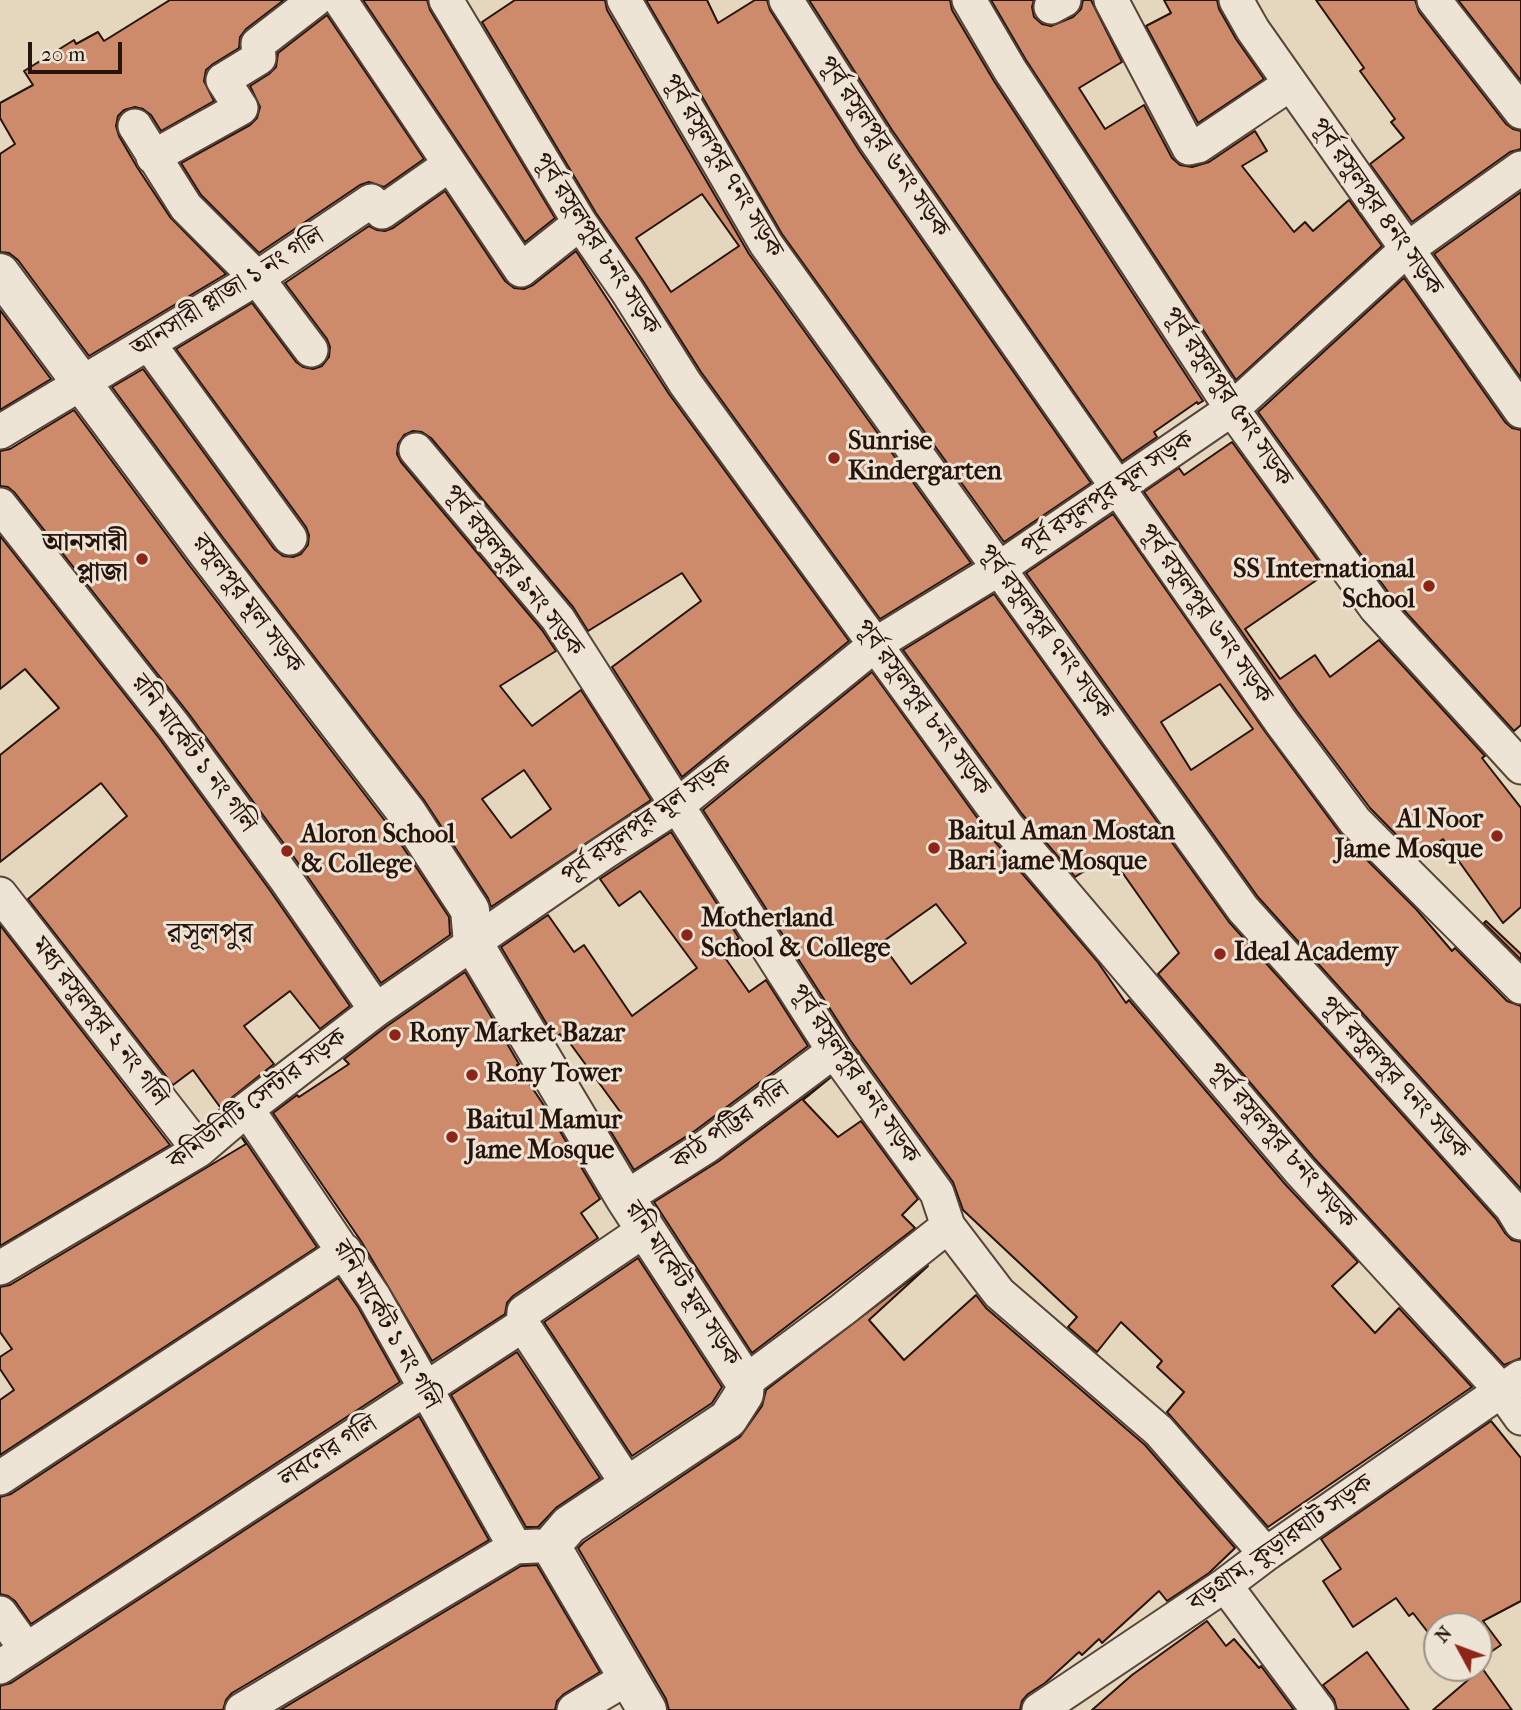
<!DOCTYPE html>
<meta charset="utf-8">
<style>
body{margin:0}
#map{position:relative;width:1521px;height:1710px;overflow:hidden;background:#e5d6be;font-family:"IM FELL French Canon",serif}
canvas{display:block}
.north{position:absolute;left:1423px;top:1612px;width:70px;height:70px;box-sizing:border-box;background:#eee4d5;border:2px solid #9e9185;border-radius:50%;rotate:311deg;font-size:19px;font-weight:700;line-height:28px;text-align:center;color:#27140c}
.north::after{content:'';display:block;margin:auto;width:24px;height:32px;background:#8f2418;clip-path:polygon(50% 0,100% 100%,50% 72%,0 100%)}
.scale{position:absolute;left:28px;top:42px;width:94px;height:32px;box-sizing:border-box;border:4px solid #27140c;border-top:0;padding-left:9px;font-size:21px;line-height:24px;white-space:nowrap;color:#27140c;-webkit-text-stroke:5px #eee4d5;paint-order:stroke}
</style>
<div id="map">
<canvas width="1521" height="1710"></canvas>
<div class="north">N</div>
<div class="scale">20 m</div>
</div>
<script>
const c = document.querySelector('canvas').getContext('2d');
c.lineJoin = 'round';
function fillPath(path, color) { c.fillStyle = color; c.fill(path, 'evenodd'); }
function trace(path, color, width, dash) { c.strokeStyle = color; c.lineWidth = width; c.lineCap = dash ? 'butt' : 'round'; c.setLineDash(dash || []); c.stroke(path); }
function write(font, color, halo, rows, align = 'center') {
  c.font = font + ' "IM FELL French Canon","Noto Serif Bengali",serif'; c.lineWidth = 6; c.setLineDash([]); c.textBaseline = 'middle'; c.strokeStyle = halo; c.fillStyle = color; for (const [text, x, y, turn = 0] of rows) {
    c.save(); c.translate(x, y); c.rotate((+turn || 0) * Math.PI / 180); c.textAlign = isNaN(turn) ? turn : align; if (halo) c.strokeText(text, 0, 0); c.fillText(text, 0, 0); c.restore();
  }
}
const building = new Path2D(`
 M170,0H284L246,29L240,37L239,48L213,64L206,70L204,81L214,101L161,131L151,115L143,109L135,107L124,110L118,116L116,126L119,136L137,167L170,217L226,274L89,356L18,260L9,253L0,252V154L15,144L0,118V103L33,85L24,71L74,40L76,44L98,32L104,41Z
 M363,0H427L430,10L555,218L525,242Z
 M515,0H605L607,10L749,254L971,563L880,619L701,372L643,281L596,213L482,22ZM702,194L739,246L671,292L636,238Z
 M646,0H707L718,23L755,0H767L770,10L860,152L1091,483L1004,542L782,234Z
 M809,0H950L952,10L994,81L1203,401L1198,404L1197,402L1154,432L1157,437L1122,461L892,130Z
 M991,0H1034L1032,7L1034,17L1042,24L1051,26L1073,17L1081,9L1083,0H1091L1122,62L1079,88L1105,129L1144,105L1172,158L1180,165L1192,167L1209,162L1255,131L1267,151L1242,166L1294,232L1305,222L1313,231L1349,200L1382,246L1236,380L1026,60Z
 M1164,0H1217L1219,9L1236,39L1264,79L1198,123L1146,26L1171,13Z
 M1316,0H1415L1419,12L1506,124L1513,129L1521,131V149L1510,152L1412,222L1370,164L1404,138L1391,122L1395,119L1360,71L1364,68Z
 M1458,0H1521V81Z
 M327,15L424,159L384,187L369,182L360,185L259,253L201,195L181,163L250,125L257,118L260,107L250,86L269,74L276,67L278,53Z
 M445,191L505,281L514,288L524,289L533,285L576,251L669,394L849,641L682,777L612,667L701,601L682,573L588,631L573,607L431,438L422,432L413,431L404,435L398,444L397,454L401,462L542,630L556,651L500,686L532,726L581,690L651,800L491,907L488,898L424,800L224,539L112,387L143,369L274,549L283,556L293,557L301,554L308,545L309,535L306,527L176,349L252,303L296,362L303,367L313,369L322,366L329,357L330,347L327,339L285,283L369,226L377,230L385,231L393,228ZM524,770L551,809L511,838L482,799Z
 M1521,192V378L1434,254Z
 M1404,278L1505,422L1512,428L1521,430V725L1514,731L1391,596L1258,412Z
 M0,310L51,379L0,410Z
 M74,410L189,565L389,826L449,917L450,935L381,983L301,867L189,714L15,493L8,487L0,486V451L10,449Z
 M1232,442L1327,573L1245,629L1280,679L1315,655L1330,677L1379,640L1485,756L1482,758L1521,808V907L1503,923L1443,839L1419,858L1370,808L1297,711L1144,492L1179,468L1184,475Z
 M1113,514L1266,733L1340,833L1416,909L1452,951L1455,948L1507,1001L1521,1006V1189L1258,897L1026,573ZM1220,684L1253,729L1191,770L1161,722Z
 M0,536L159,738L269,889L350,1006L320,1029L290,991L244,1026L274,1064L220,1107L193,1070L173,1085L28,899L127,816L101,783L0,862V755L59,708L25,669L0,689Z
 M994,594L1229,922L1496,1219L1505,1233L1512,1240L1521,1242V1358L1504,1365L1314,1158L1158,974L1179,953L1110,855L1075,877L1022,814L903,650Z
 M872,672L991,837L1097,961L1126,1003L1129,1000L1285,1184L1358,1262L1332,1286L1375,1333L1399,1308L1472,1387L1268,1527L1167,1412L1184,1392L1157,1367L1162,1361L1121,1322L1097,1352L1068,1327L1077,1317L963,1210L953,1182L850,1040L703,810ZM936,904L966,943L911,984L881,943Z
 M671,832L739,938L721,952L749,992L766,980L808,1046L696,1130L634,1170L608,1127L624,1117L564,1035L562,1037L560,1034L555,1038L501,947L548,915L574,952L584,945L632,1016L697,968L640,891L619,906L600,879Z
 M1486,921L1521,954V960L1484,923Z
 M0,925L170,1145L0,1246Z
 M465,972L519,1064L517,1065L551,1116L600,1199L581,1213L598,1238L513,1296L507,1303L505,1314L432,1361L361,1241L273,1113L297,1095L299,1097L349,1064L344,1059L387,1026Z
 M830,1078L803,1100L838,1137L861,1121L918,1199L902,1215L915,1228L752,1353L654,1202L719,1161Z
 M242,1138H243L317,1247L0,1455V1400L14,1390L0,1369V1357L12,1349L0,1332V1287L10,1285L246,1144Z
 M638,1258L722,1387L712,1403L632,1456L544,1322Z
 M928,1266L869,1320L904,1360L976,1295L986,1308L1145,1445L1235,1548L1209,1573L1167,1601L1159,1591L1102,1643L1099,1639L1082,1655L1079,1652L1045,1683L1028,1694L1022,1701L1020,1710H669L666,1699L578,1548L584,1542L740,1437L762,1406L766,1390Z
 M338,1278L358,1307L400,1382L31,1624L15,1601L8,1596L0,1594V1497L11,1494Z
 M517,1352L600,1478L557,1507L538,1527H526L451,1395Z
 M419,1416L489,1540L232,1693L226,1700L223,1710H0V1686L11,1683Z
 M1491,1421L1521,1458V1601L1483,1621L1501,1645L1479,1660V1626H1437V1644L1413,1613L1409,1616L1396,1598L1353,1627L1323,1581L1341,1569L1321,1539Z
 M537,1565L600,1672L564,1694L557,1701L555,1710H280L521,1566Z
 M1207,1621L1226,1646L1234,1639L1259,1668L1261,1666L1294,1710H1092L1132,1675Z
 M1367,1652L1409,1710H1337L1334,1699L1323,1685Z
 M1482,1668L1512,1710H1433Z`);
const minor = new Path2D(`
 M340,0L521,270L580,223
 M446,0L580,223L627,291L685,383L1007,826L1300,1171L1501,1390L1521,1418
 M624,0L766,244L1243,909L1512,1208L1521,1223
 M786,0L876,141L1281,722L1355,821L1521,987
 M969,0L1010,70L1232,409L1376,608L1521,767
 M1111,0L1189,148L1198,146L1290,84
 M1236,0L1253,30L1521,411
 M1434,0L1521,112
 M1051,7L1064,0
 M135,126L186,207L257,278L311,350
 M153,157L241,108L223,80L259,58L258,44L315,0
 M149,344L290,538
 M0,432L257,278L371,201L382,212L449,165
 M416,450L558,619L834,1051L937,1193L948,1226L999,1293L1159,1431L1266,1554
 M0,505L174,726L285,878L376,1010
 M0,894L199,1150
 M247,1109L374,1297L515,1547
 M625,1198L707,1146L834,1051
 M0,1268L199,1150L247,1109L376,1010L605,852L678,805L876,644L1000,568L1232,409L1406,250L1521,168
 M523,1325L628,1485
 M745,1382L842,1310L948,1226
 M0,1478L345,1251
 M1225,1585L1318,1710
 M0,1613L26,1649
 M0,1667L523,1325L524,1312L646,1229
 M242,1710L515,1547L537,1546
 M574,1710L629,1677
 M1039,1710L1225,1585L1266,1554L1521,1377`);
const tertiary = new Path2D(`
 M0,273L207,552L407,813L470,910L473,943L625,1198L745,1382L744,1394L728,1419L569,1525L551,1546L647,1710`);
const markers = [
 [834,458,7,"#8f2418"],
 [142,559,7,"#8f2418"],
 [1429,586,7,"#8f2418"],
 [1497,836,7,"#8f2418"],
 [934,848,7,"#8f2418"],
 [287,851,7,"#8f2418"],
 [687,935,7,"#8f2418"],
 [1220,954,7,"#8f2418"],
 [395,1035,7,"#8f2418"],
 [472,1075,7,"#8f2418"],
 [452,1137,7,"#8f2418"]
];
const streetNames = [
 ["পূর্ব রসুলপুর ৬নং সড়ক",883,147,56],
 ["পূর্ব রসুলপুর ৭নং সড়ক",722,166,59],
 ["পূর্ব রসুলপুর ৪নং সড়ক",1376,207,55],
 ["পূর্ব রসুলপুর ৮নং সড়ক",596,244,57],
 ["আনসারী প্লাজা ১ নং গলি",228,293,-32],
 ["পূর্ব রসুলপুর ৫নং সড়ক",1227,397,56],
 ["পূর্ব রসুলপুর মূল সড়ক",1108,494,-34],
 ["পূর্ব রসুলপুর ৯নং সড়ক",513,571,52],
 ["রসুলপুর মূল সড়ক",247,604,53],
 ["পূর্ব রসুলপুর ৬নং সড়ক",1205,614,55],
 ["পূর্ব রসুলপুর ৭নং সড়ক",1045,632,54],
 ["পূর্ব রসুলপুর ৮নং সড়ক",922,708,54],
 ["রনি মার্কেট ১ নং গলি",193,754,53],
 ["পূর্ব রসুলপুর মূল সড়ক",647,821,-35],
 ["মধ্য রসুলপুর ২ নং গলি",99,1022,52],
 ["পূর্ব রসুলপুর ৯নং সড়ক",854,1074,56],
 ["পূর্ব রসুলপুর ৭নং সড়ক",1394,1078,48],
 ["কমিউনিটি সেন্টার সড়ক",258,1100,-37],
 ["কাঠ পট্টির গলি",731,1126,-35],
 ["পূর্ব রসুলপুর ৮নং সড়ক",1281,1146,49],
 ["রনি মার্কেট মূল সড়ক",682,1284,57],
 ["রনি মার্কেট ১ নং গলি",386,1325,60],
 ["লবণের গলি",329,1452,-33],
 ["বড়গ্রাম, কুড়ারঘাট সড়ক",1281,1544,-35]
];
const poiNames = [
 ["Sunrise",848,443],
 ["Kindergarten",848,473],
 ["আনসারী",128,544,"right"],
 ["প্লাজা",128,574,"right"],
 ["SS International",1415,571,"right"],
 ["School",1415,601,"right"],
 ["Al Noor",1483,821,"right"],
 ["Jame Mosque",1483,851,"right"],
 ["Baitul Aman Mostan",948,833],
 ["Bari jame Mosque",948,863],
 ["Aloron School",301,836],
 ["& College",301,866],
 ["Motherland",701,920],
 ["School & College",701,950],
 ["Ideal Academy",1234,954],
 ["Rony Market Bazar",409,1035],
 ["Rony Tower",486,1075],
 ["Baitul Mamur",466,1122],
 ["Jame Mosque",466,1152]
];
const quarterNames = [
 ["রসূলপুর",210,936]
];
fillPath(building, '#cd8b6b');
trace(building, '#27140c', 2);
trace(minor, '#564438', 37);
trace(tertiary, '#564438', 42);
trace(minor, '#eee4d5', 33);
trace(tertiary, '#eee4d5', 38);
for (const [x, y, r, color] of markers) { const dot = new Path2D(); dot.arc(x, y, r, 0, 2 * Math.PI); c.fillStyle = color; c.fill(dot); trace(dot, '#eee4d5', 2.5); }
write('26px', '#27140c', '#eee4d5', streetNames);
write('bold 26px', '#27140c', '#eee4d5', poiNames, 'left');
write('30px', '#27140c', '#eee4d5', quarterNames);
</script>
